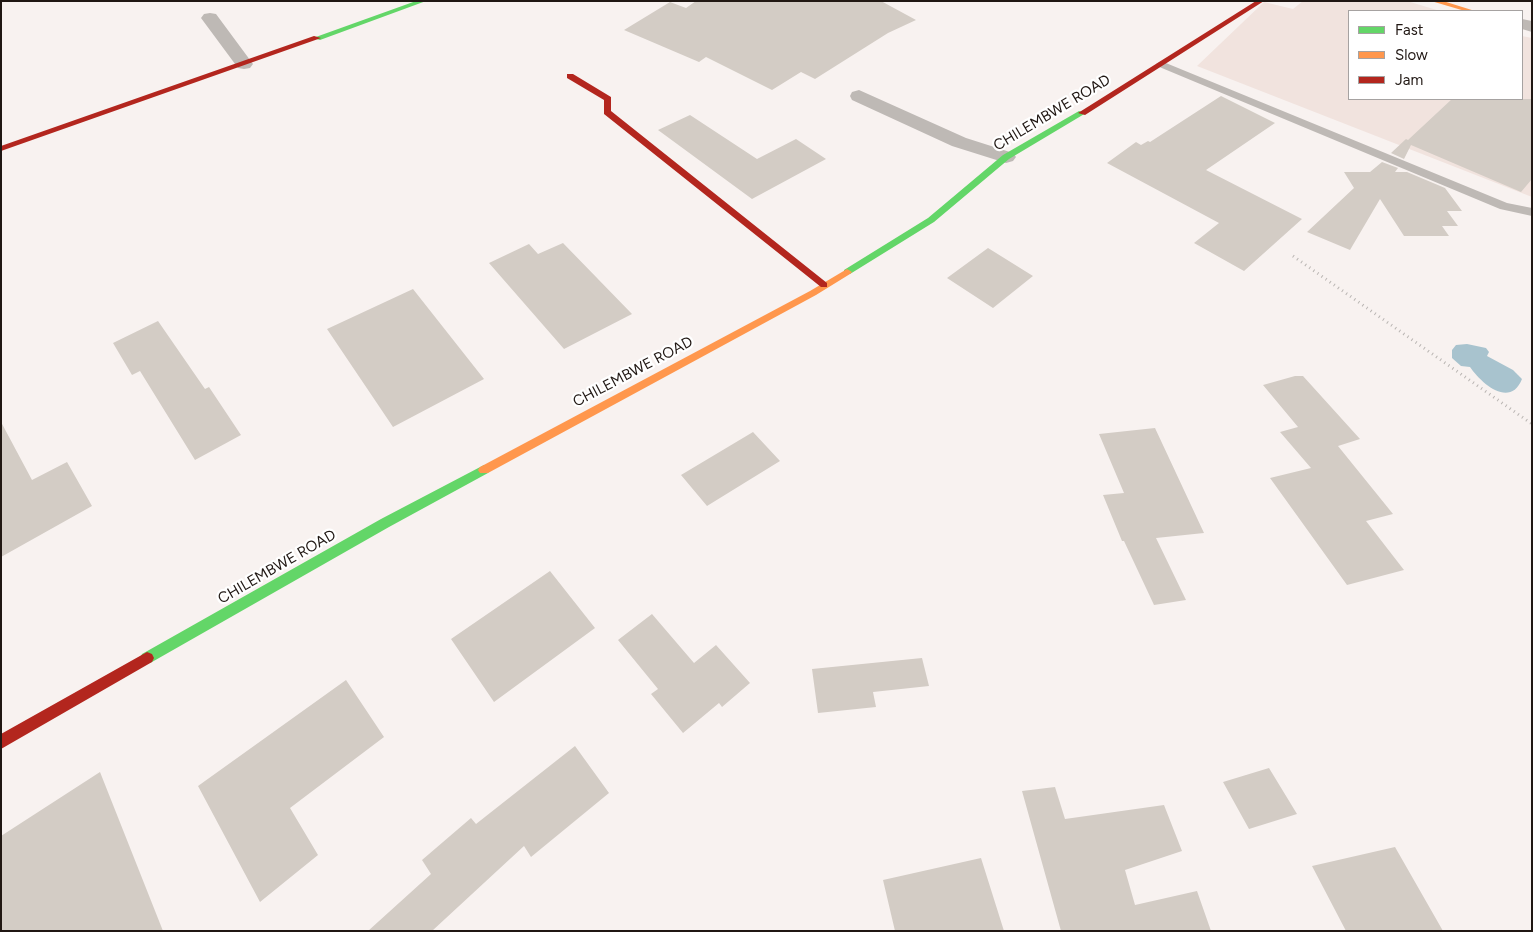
<!DOCTYPE html>
<style>
body{margin:0}
#map{position:relative;width:1533px;height:932px;overflow:hidden;background:#f8f2f0;font-family:Figtree,sans-serif}
canvas{display:block}
.frame{position:absolute;inset:0;border:2px solid #201713;pointer-events:none}
.legend{position:absolute;left:1348px;top:10px;width:175px;height:90px;box-sizing:border-box;background:#fff;border:1px solid #a6a2a1;margin:0;padding:6px 9px;list-style:none;font-size:15px;color:#201713}
.legend li{display:flex;align-items:center;gap:10px;height:25px}
.legend b{width:25px;border:1px solid #a6a2a1}
</style>
<div id="map">
<canvas width="1533" height="932"></canvas>
<div class="frame"></div>
<ul class="legend">
<li><b style="height:6px;background:#63d668"></b>Fast</li>
<li><b style="height:6px;background:#ff974d"></b>Slow</li>
<li><b style="height:6px;background:#b3261e"></b>Jam</li>
</ul>
</div>
<script>
const c = document.querySelector('canvas').getContext('2d');
c.lineJoin = 'round';
function fillPath(path, color) { c.fillStyle = color; c.fill(path, 'evenodd'); }
function trace(path, color, width, dash) { c.strokeStyle = color; c.lineWidth = width; c.lineCap = dash ? 'butt' : 'round'; c.setLineDash(dash || []); c.stroke(path); }
function write(font, color, halo, rows, align = 'center') {
  c.font = font + ' Figtree,sans-serif'; c.lineWidth = 4.5; c.setLineDash([]); c.textBaseline = 'middle'; c.strokeStyle = halo; c.fillStyle = color; for (const [text, x, y, turn = 0] of rows) {
    c.save(); c.translate(x, y); c.rotate((+turn || 0) * Math.PI / 180); c.textAlign = isNaN(turn) ? turn : align; if (halo) c.strokeText(text, 0, 0); c.fillText(text, 0, 0); c.restore();
  }
}
const built = new Path2D(`
 M1303,1H1407L1440,11H1349V99H1522V36L1532,38V197L1197,66L1264,2L1293,9Z`);
const water = new Path2D(`
 M1467,344L1486,348L1489,352L1487,356L1513,370L1522,379C1510,409 1481,383 1470,367L1461,366L1452,358V350L1456,345Z`);
const building = new Path2D(`
 M696,1H881L916,20L888,33L815,79L801,72L772,90L706,57L699,62L624,30L670,2L686,8Z
 M1221,96L1275,123L1206,170L1302,219L1244,271L1194,243L1219,223L1107,163L1136,142L1141,145L1148,141L1150,142Z
 M1452,99H1532V179L1521,192L1411,145L1404,159L1391,153L1406,139L1408,140Z
 M690,115L757,159L796,139L826,159L752,199L658,130Z
 M1382,162L1398,168L1395,172H1407L1445,188L1462,211H1447L1458,226H1442L1449,236H1404L1380,199L1350,250L1307,232L1354,188L1344,172H1370Z
 M563,243L632,314L564,349L489,263L529,244L538,254Z
 M988,248L1033,276L993,308L947,278Z
 M413,289L484,379L393,427L327,329Z
 M158,321L205,389L209,387L241,435L195,460L140,371L132,375L113,343Z
 M1295,376H1303L1360,439L1338,446L1393,514L1366,521L1404,570L1347,585L1270,478L1311,468L1280,432L1298,427L1263,385Z
 M1,422L32,480L67,462L92,506L1,557Z
 M1155,428L1204,533L1156,538L1186,600L1154,605L1124,541H1122L1103,495L1124,493L1099,434Z
 M753,432L780,461L707,506L681,475Z
 M550,571L595,628L494,702L451,639Z
 M652,614L694,663L716,645L750,683L722,707L719,703L683,733L651,694L658,689L618,640Z
 M922,658L929,686L873,692L876,707L818,713L812,669Z
 M346,680L384,737L290,808L318,855L260,902L198,786Z
 M575,746L609,793L531,857L524,846L432,931H368L431,874L422,860L471,818L476,824Z
 M1269,768L1297,814L1249,829L1223,782Z
 M100,772L163,931H1V836Z
 M1055,787L1065,819L1164,805L1182,851L1125,870L1135,905L1197,891L1211,931H1061L1022,791Z
 M1395,847L1443,931H1346L1312,866Z
 M981,858L1004,931H895L883,880Z`);
const path = new Path2D(`
 M1293,256L1532,424`);
const lane = new Path2D(`
 M1161,61L1507,203L1532,208V216L1500,209L1157,66L1156,64Z`);
const street = new Path2D(`
 M210,13L216,14L250,60L253,64L250,68L244,69L238,68L201,18L204,14Z
 M1522,19L1532,21V32L1522,29Z
 M859,90L966,138L1013,153L1016,157L1013,161L1006,163L952,146L852,100L850,96L852,92Z`);
const fast = new Path2D(`
 M416,1H426L320,40L313,38Z
 M1079,111L1086,113L1009,159L934,222L850,274H844V270L928,218L1003,155Z
 M484,465L488,467L490,470L488,473L389,527L152,662L147,664L142,662L140,658L142,654L381,519Z`);
const slow = new Path2D(`
 M1431,1H1443L1475,11H1465Z
 M847,269L852,272L850,274L816,295L488,473H480L478,470L480,467L810,291Z`);
const jam = new Path2D(`
 M1256,1H1264L1085,115L1078,113Z
 M314,36L321,38L1,151V146Z
 M567,74H573L611,97V111L827,283V287H821L604,114V100L567,78Z
 M147,652L152,654L154,658L152,662L1,749V734Z`);
const streetNames = [
 ["CHILEMBWE ROAD",1052,113,-31],
 ["CHILEMBWE ROAD",633,372,-28],
 ["CHILEMBWE ROAD",277,567,-30]
];
fillPath(built, '#f1e3de');
fillPath(water, '#a8c3ce');
fillPath(building, '#d3ccc5');
trace(path, '#b9b5b2', 3, [1, 4]);
fillPath(lane, '#beb9b5');
fillPath(street, '#beb9b5');
fillPath(fast, '#63d668');
fillPath(slow, '#ff974d');
fillPath(jam, '#b3261e');
write('15px', '#201713', '#fff', streetNames);
</script>
